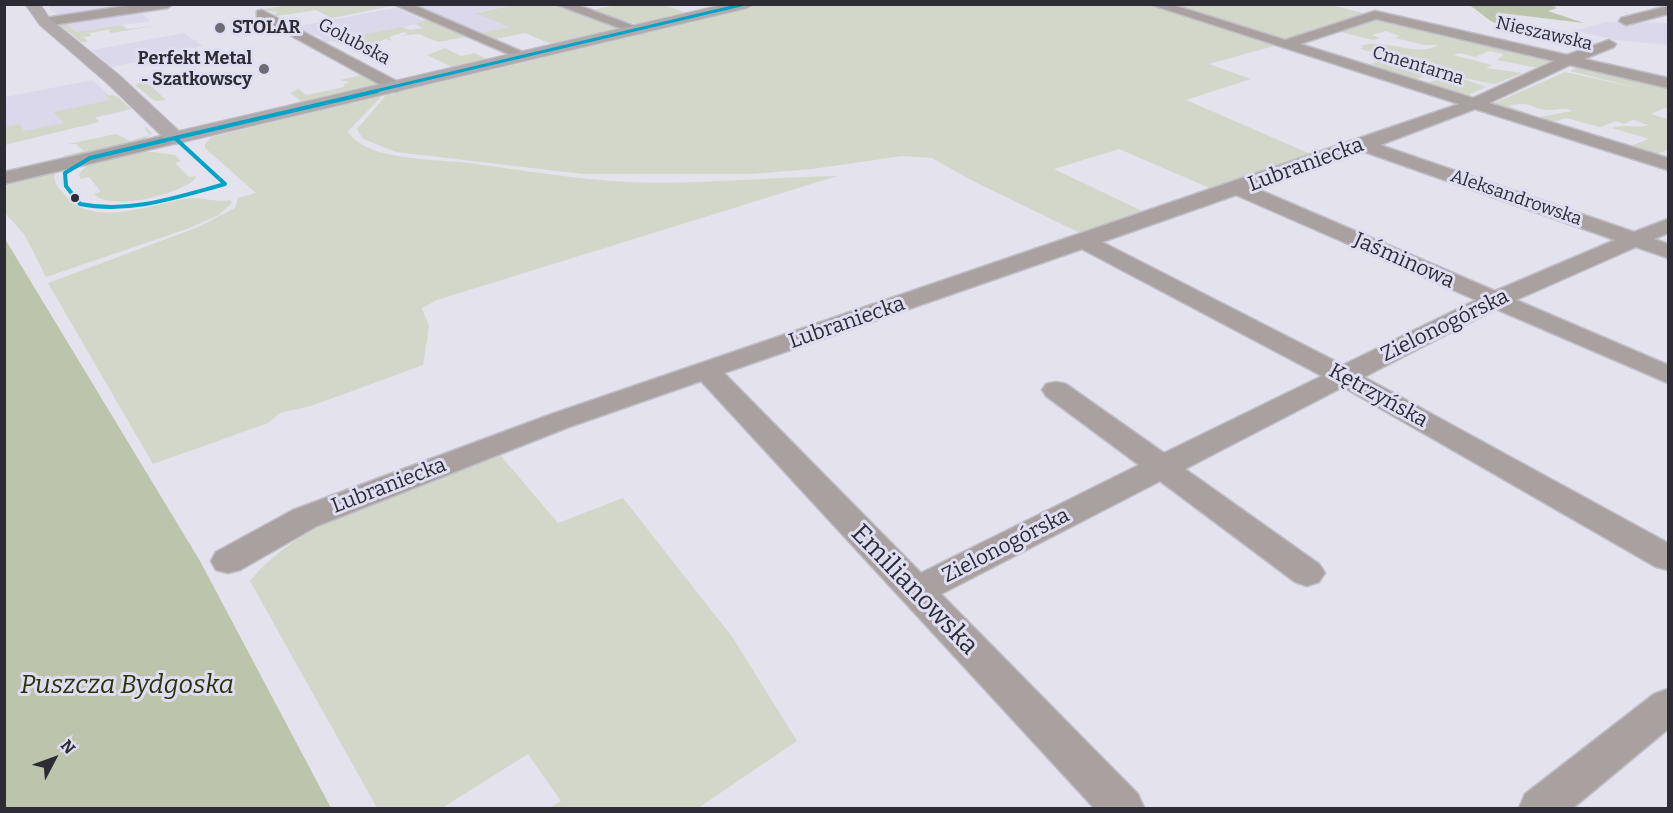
<!DOCTYPE html>
<meta charset="utf-8">
<style>
body{margin:0}
#map{position:relative;width:1673px;height:813px;overflow:hidden;background:#e3e2ed;font-family:Bitter,serif}
canvas{display:block}
.frame{position:absolute;inset:0;border:6px solid #2d2c34;pointer-events:none}
.north{position:absolute;left:24px;top:729px;width:60px;height:60px;-webkit-text-stroke:4px #dfddf2;paint-order:stroke;rotate:49deg;font-size:16px;font-weight:700;line-height:24px;text-align:center;color:#2d2c34}
.north::after{content:'';display:block;margin:auto;width:21px;height:27px;background:#2d2c34;clip-path:polygon(50% 0,100% 100%,50% 72%,0 100%)}
</style>
<div id="map">
<canvas width="1673" height="813"></canvas>
<div class="frame"></div>
<div class="north">N</div>
</div>
<script>
const c = document.querySelector('canvas').getContext('2d');
c.lineJoin = 'round';
function fillPath(path, color) { c.fillStyle = color; c.fill(path, 'evenodd'); }
function trace(path, color, width, dash) { c.strokeStyle = color; c.lineWidth = width; c.lineCap = dash ? 'butt' : 'round'; c.setLineDash(dash || []); c.stroke(path); }
function write(font, color, halo, rows, align = 'center') {
  c.font = font + ' Bitter,serif'; c.lineWidth = 6; c.setLineDash([]); c.textBaseline = 'middle'; c.strokeStyle = halo; c.fillStyle = color; for (const [text, x, y, turn = 0] of rows) {
    c.save(); c.translate(x, y); c.rotate((+turn || 0) * Math.PI / 180); c.textAlign = isNaN(turn) ? turn : align; if (halo) c.strokeText(text, 0, 0); c.fillText(text, 0, 0); c.restore();
  }
}
const built = new Path2D(`
 M128,4L131,8L60,17L49,8V5Z
 M410,5L414,4L516,5L476,12L511,27L477,34L441,19L446,18L430,11H422Z
 M395,8L428,22L323,43L320,41L322,38L317,35H308L293,27Z
 M139,10L150,21L76,32L64,21Z
 M1606,22L1668,23V45L1616,40L1574,31Z
 M184,33L203,46L174,52L177,54L111,67L92,50Z
 M93,80L126,111L5,137V97Z`);
const green = new Path2D(`
 M292,4H388L391,6L332,18L316,10L271,17L278,12L260,10Z
 M661,4L687,13L640,25L586,11L617,5Z
 M1146,4L1274,46L1209,64L1251,79L1186,100L1313,155L1212,189L1119,149L1054,169L1142,211L1080,233L971,180L932,158L902,156L812,169L751,174H583L396,152L363,139L357,129L387,94L509,66L754,5Z
 M1327,4L1367,14L1281,40L1165,5Z
 M515,5H554L620,29L551,44L525,33L491,40L477,34L510,27L475,13Z
 M1378,18L1561,59L1538,68L1497,60L1504,54L1489,51L1475,57L1459,53L1453,55L1492,65L1486,68L1523,73L1495,84L1458,77L1486,87L1464,97L1423,85L1436,80L1425,76L1412,81L1371,68L1377,66L1371,64L1378,61L1366,58L1383,61L1392,57L1360,49L1364,47L1360,46C1384,37 1417,58 1438,45H1425L1395,38L1400,36L1386,31L1372,35L1380,38L1373,40L1337,31Z
 M425,20L438,22L471,36L438,42L419,34L399,36L408,34L404,32L389,37L392,41L386,39L371,44L330,41L402,27L410,30L422,28L416,24Z
 M64,21L76,32L122,25L127,29L154,26L111,33L109,31L112,29L90,33L91,36L83,37L88,42H81L58,24Z
 M445,48L461,56L475,53L488,60L454,68L427,55Z
 M1579,66L1668,85V109L1664,108L1651,114L1668,119V150L1653,155L1628,147L1649,139L1612,128C1625,123 1636,129 1649,125L1633,120L1624,124L1616,121L1600,127L1566,118L1550,123L1534,118L1573,111C1563,107 1559,110 1549,110C1530,110 1533,100 1509,106L1524,112L1517,114L1490,105L1565,72L1642,89L1570,71Z
 M362,75L380,84L295,105L293,103L301,101L290,93L303,87L298,89L307,95L344,87V84L350,82L340,80Z
 M189,78L193,82L151,86L166,100L155,101L135,85L143,81L149,85Z
 M112,95L118,97L131,109L95,117L99,122L5,145V127L19,124L24,131L64,123L53,112L110,100L106,96Z
 M383,95L348,131C363,161 438,159 468,163C521,170 573,179 627,182C697,185 767,177 837,176L437,300L422,308L429,326L423,365L311,406L280,413L268,423L153,464L48,283L196,228L235,208L238,198L256,193L205,148V144L211,137Z
 M146,127L152,134L143,140L66,158L63,156L84,151L76,144H68L116,134L130,141L150,135L144,128Z
 M154,152L175,155L181,161L175,163L189,177L196,176L195,179C178,195 111,212 94,194L101,192L89,177L81,179L79,175C85,158 137,152 154,152Z
 M59,169L54,176C54,184 60,189 65,195C91,230 155,203 190,198C203,197 219,203 230,200L232,203L219,215L187,229L46,277L24,234L5,213L4,186Z
 M501,456L558,523L623,498L733,638L797,741L698,808H550L561,801L528,754L442,808H377L250,581C304,515 422,482 501,456Z`);
const forest = new Path2D(`
 M1468,5H1552L1557,8L1548,11L1584,23L1500,13C1528,36 1557,28 1588,39C1573,49 1511,31 1495,23C1485,19 1478,9 1468,5Z
 M5,239L200,561L331,808H5Z`);
const street = new Path2D(`
 M138,4H173L167,8L45,26L38,22L45,18Z
 M393,4H411L532,56L525,60L520,59Z
 M555,4H575L645,30L643,33H633Z
 M1149,4H1170L1285,40L1375,11L1567,55L1609,40L1616,44L1614,47L1584,59L1668,78V88L1570,65L1489,103L1668,158V170L1475,109L1380,145L1634,232L1668,219V233L1654,239L1668,244V258L1636,247L1516,300L1668,365V383L1496,309L1364,377L1668,543V570L1656,567L1343,387L1185,469L1319,564L1325,573L1319,582L1307,586L1295,582L1160,481L941,594L1138,794L1144,808H1094L701,381L569,427L317,526L240,570L228,573L216,570L211,561L216,552L293,510L549,415L1459,104ZM1376,19L1554,61L1473,98L1300,44ZM1362,151L1615,240L1495,291L1255,188ZM1236,195L1476,300L1343,365L1102,242ZM1082,249L1322,376L1164,453L1066,384L1056,382L1046,384L1042,390L1046,396L1139,465L921,573L724,373Z
 M1668,6V14L1626,25L1619,21L1621,18Z
 M262,10L402,84L404,87L396,92L390,90L257,17V11Z
 M175,133L184,138L181,142L4,184V172Z
 M1668,689V729L1573,808H1519L1525,794L1654,694Z`);
const secondary = new Path2D(`
 M25,4H40L50,19L119,75L179,131L726,4H754L747,8L175,144L168,142L107,83L40,25Z`);
const bus1Far1 = new Path2D(`
 M371,92L745,4`);
const bus1 = new Path2D(`
 M175,138L225,184C177,197 130,214 80,204L66,186L65,173L90,158Z
 M175,138L377,91`);
const markers = [
 [220,28,6,"#6d6c75"],
 [264,69,6,"#6d6c75"],
 [75,198,5,"#2d2c34"]
];
const farPoinames = [
 ["STOLAR",232,28],
 ["Perfekt Metal",252,59,"right"],
 ["- Szatkowscy",252,80,"right"]
];
const farStreetnames = [
 ["Nieszawska",1544,34,13],
 ["Golubska",354,42,28],
 ["Cmentarna",1418,66,17],
 ["Aleksandrowska",1516,198,19]
];
const streetNames = [
 ["Lubraniecka",1306,165,-20],
 ["Jaśminowa",1404,261,24],
 ["Lubraniecka",847,323,-19],
 ["Zielonogórska",1445,326,-26],
 ["Kętrzyńska",1378,396,29],
 ["Lubraniecka",389,486,-21],
 ["Zielonogórska",1006,546,-27]
];
const nearStreetnames = [
 ["Emilianowska",914,590,46]
];
const nearParknames = [
 ["Puszcza Bydgoska",127,686]
];
fillPath(built, '#dbd8ec');
fillPath(green, '#d2d7c9');
fillPath(forest, '#bcc4ab');
trace(street, '#bfbec7', 3);
trace(secondary, '#bfbec7', 2);
fillPath(street, '#a8a19f');
fillPath(secondary, '#b0aaac');
trace(bus1Far1, '#02a3c6', 3);
trace(bus1, '#02a3c6', 4);
for (const [x, y, r, color] of markers) { const dot = new Path2D(); dot.arc(x, y, r, 0, 2 * Math.PI); c.fillStyle = color; c.fill(dot); trace(dot, '#dfddf2', 2); }
write('bold 18px', '#2d2c34', '#dfddf2', farPoinames, 'left');
write('18px', '#2d2c34', '#dfddf2', farStreetnames);
write('21px', '#2d2c34', '#dfddf2', streetNames);
write('26px', '#2d2c34', '#dfddf2', nearStreetnames);
write('italic 26px', '#2b3409', '#dfddf2', nearParknames);
</script>
